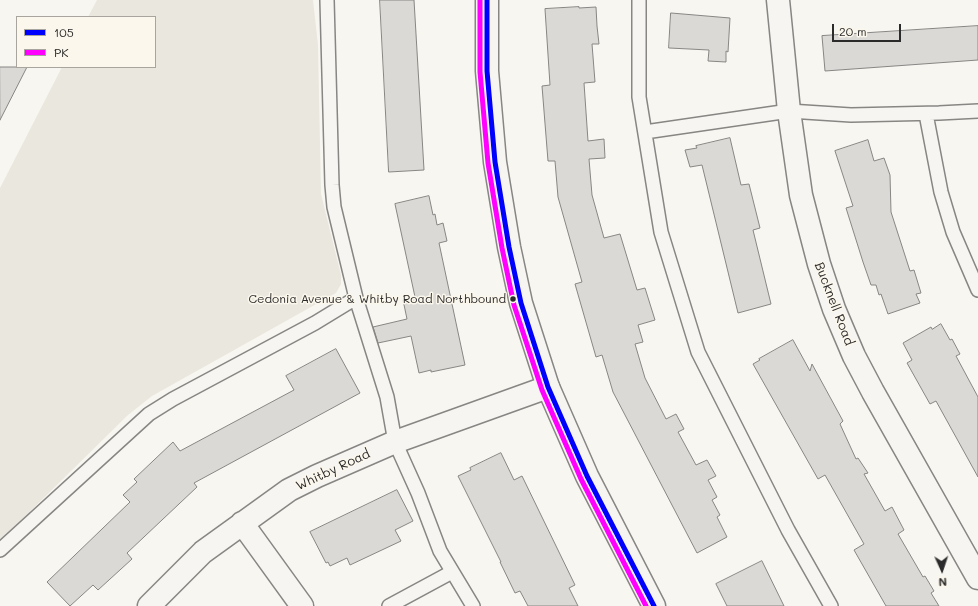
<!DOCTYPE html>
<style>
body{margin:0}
#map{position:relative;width:978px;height:606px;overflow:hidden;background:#f8f6f0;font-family:Mali,sans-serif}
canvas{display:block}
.legend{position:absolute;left:16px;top:16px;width:140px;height:52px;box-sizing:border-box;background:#fbf7ec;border:1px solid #a8a59f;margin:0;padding:5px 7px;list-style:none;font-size:12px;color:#2b2b2b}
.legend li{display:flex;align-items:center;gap:8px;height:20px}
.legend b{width:20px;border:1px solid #a8a59f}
.north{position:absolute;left:922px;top:550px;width:40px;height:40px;-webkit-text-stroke:3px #fbf7ec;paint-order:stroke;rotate:177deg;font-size:11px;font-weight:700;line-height:16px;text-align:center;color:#2b2b2b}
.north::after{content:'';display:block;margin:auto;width:14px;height:18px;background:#2b2b2b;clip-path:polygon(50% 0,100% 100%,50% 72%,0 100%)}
.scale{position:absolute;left:832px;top:24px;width:69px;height:18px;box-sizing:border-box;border:2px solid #2b2b2b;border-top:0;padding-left:5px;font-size:12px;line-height:14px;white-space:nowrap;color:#2b2b2b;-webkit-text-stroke:3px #fbf7ec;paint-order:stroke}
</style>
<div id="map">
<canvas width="978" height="606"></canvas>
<ul class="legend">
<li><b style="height:5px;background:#00f"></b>105</li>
<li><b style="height:5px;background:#f0f"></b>PK</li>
</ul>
<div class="north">N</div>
<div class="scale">20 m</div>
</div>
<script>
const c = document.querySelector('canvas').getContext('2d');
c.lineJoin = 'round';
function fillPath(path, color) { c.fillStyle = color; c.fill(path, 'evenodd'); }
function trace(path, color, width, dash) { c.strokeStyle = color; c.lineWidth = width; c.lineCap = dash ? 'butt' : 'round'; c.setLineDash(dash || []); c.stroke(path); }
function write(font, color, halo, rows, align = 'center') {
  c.font = font + ' Mali,sans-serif'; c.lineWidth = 3; c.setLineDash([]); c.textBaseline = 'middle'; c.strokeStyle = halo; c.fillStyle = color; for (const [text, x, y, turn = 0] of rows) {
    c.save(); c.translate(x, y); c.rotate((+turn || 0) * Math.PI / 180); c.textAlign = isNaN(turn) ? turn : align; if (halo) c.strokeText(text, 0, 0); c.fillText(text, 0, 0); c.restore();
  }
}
const green = new Path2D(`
 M97,0H313L318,45L321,194L341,275V284L336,293L152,396L128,415L0,541V188L62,67H155V17H88Z`);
const building = new Path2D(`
 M380,0H414L424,170L389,172Z
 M579,7V8L596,7L597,26L599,44H592L595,82L584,83L588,141L604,139L605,158L589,159L592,195L604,238L620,234L637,290L645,288L655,320L638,325L643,342L635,344L645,378L666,419L676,414L684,429L678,432L696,465L707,460L716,476L708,480L717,497L712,500L720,515L717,517L727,537L697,553L613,392L602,355L596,357L575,284L582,282L558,197L555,161H548L542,86L550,85L545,9Z
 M671,13L730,18L728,52L726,51V62L708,61L709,50L669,48Z
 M978,26V60L825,71L822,36Z
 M0,67H27L0,120Z
 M730,138L741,185L749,184L760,228L753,230L771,304L738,313L702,165L690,167L685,150L697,148L696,146Z
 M868,140L874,161L884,158L890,175L891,212L910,271L914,270L921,293L916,294L920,303L888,314L881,294L879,295L876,285H871L863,262L846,208L853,206L835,151Z
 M429,196L433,215L435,214L437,225L443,223L447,241L439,243L465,365L431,372V370L419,373L411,336L378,343L373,327L407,319L403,300L415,297L395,204Z
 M941,324L950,340L952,339L960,354L956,356L978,397V477L936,401L930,404L907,363L912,360L903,343L931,327L932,329Z
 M793,340L810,371L812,364L843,421L840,424L856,459L858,458L868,473L864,474L885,511L892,507L904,530L898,534L923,577L925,576L934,591L931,593L939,606H886L854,550L864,544L825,475L818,479L753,364L760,360L759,359Z
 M336,349L360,393L194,483L197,487L127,553L132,559L98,590L93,585L70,606L47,582L130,502L123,495L137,482L134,479L173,442L180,451L294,390L286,376Z
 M501,453L514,480L522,476L575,585L569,588L578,606H528L520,591L515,593L500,562H501L458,476L471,470L470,468Z
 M397,490L413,521L395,530L401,541L350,565L347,558L330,566L328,562L326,563L310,532Z
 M762,561L784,606H727L716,584Z`);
const lane = new Path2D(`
 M327,0L332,185L334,207L356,298L387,397L395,442L418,493L440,551L473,606
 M639,0V97L661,232L698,352L788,530L831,606
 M926,114L941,192L953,232L978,290
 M645,132L789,111L851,115L939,113L978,111
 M0,550L149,414L173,399L315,323L356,298
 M389,606L452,572`);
const street = new Path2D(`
 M778,0L789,111L801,195L819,264L834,309L854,356L873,392L978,578
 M242,523L302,606
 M149,606L203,552L289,490L317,476L395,442L548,387`);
const secondary = new Path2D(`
 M487,0V71L495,162L509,247L521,303L548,387L587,476L654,606`);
const bus1 = new Path2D(`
 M487,0V71L495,162L509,247L521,303L548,387L587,476L654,606`);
const bus2 = new Path2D(`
 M480,0V72L488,163L502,248L514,305L542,390L581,479L646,606`);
const markers = [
 [513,299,3.5,"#2b2b2b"]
];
const busNames = [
 ["Cedonia Avenue & Whitby Road Northbound",506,299]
];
const streetNames = [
 ["Bucknell Road",834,304,69],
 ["Whitby Road",333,470,-25]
];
fillPath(green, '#e9e7de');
fillPath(building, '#dbd9d6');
trace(building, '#878684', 1);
trace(lane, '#878684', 16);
trace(street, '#878684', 25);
trace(secondary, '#878684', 25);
trace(lane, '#f6f5f1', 13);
trace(street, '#f6f5f1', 22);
trace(secondary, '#f6f5f1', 22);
trace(bus1, '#00f', 5);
trace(bus2, '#f0f', 5);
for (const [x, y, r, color] of markers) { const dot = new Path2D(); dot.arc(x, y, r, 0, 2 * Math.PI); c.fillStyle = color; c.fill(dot); trace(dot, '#fbf7ec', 1.5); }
write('12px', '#2b2b2b', '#fbf7ec', busNames, 'right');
write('13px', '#2b2b2b', '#fbf7ec', streetNames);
</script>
